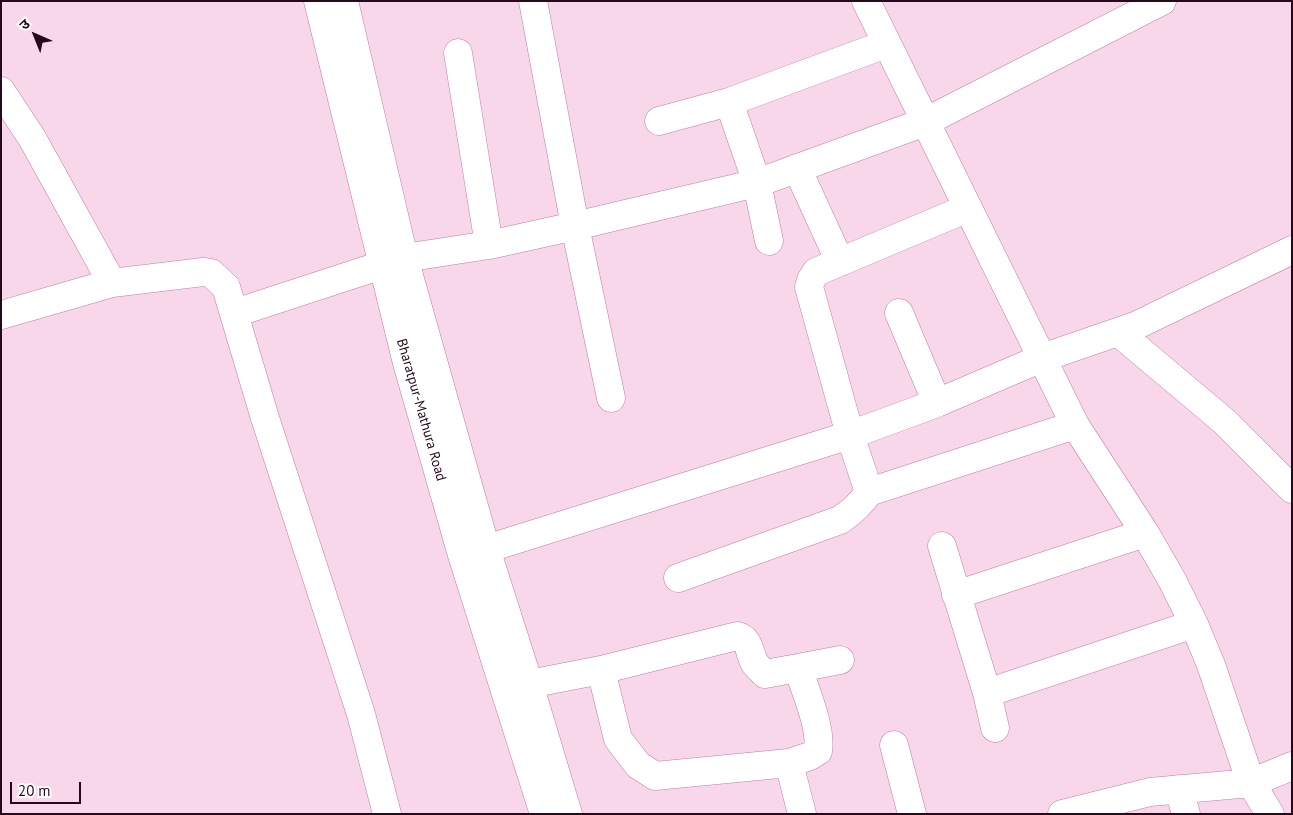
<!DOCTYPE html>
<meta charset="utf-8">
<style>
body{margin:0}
#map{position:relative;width:1293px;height:815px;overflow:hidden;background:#f8d7ea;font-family:"PT Sans","Noto Sans Devanagari",sans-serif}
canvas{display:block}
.frame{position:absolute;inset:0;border:2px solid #25091c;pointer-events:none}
.north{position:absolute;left:10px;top:10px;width:50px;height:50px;-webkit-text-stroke:4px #fff;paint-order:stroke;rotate:316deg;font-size:14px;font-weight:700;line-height:20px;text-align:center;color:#25091c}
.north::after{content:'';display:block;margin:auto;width:18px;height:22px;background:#25091c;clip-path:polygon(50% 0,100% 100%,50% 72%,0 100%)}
.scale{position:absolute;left:10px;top:782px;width:71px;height:22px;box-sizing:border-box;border:2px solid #25091c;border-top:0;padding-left:6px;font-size:15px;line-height:18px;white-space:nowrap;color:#25091c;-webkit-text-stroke:4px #fff;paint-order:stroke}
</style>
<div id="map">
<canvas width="1293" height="815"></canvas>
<div class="frame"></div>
<div class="north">उ</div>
<div class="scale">20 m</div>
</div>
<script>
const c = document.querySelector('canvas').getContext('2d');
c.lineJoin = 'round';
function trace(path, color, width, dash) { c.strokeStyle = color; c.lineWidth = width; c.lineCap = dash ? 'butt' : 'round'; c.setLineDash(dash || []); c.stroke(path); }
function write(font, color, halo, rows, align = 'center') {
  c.font = font + ' "PT Sans",sans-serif'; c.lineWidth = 4; c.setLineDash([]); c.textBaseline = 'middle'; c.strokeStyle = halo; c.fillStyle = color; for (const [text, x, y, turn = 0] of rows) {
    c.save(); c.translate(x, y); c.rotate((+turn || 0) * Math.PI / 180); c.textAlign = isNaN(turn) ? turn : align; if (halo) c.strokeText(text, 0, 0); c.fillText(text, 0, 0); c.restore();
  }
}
const minor = new Path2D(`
 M533,1L575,226L611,398
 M866,1L1075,425L1145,533L1172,580L1194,624L1211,665L1251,783L1270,814
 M458,53L489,245
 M1,91L32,138L112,283
 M729,102L757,183L769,241
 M659,121L729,102L886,44
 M797,168L840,262
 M404,258L489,245L575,226L757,183L925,122L1162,1
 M235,313L382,265
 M899,313L937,403
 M1,315L112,283L203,272L211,273L226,287L265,418L361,714L387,814
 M1118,332L1225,422L1292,489
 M869,492L1075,425
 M942,546L987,693L995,728
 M486,549L850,435L937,403L1042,358L1135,326L1292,250
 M678,578L840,520C852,512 861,504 869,492L850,435L809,287L811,280L816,272L968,208
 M956,595L1145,533
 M601,670L618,739L638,765L655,776L789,763L810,756L818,751C822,728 805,690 798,668L840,660
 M529,684L601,670L737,636C750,639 749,652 754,662C757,667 761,670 765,674L798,668
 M987,693L1194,624
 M894,745L912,814
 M789,763L802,814
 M1179,789L1186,814
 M1062,814L1150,792L1251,783L1292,766`);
const highway = new Path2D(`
 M318,1L407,363L462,555L544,814
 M344,1L404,258L486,549L529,684L568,814`);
const streetNames = [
 ["Bharatpur-Mathura Road",421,410,74]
];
trace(minor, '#c47aa8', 29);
trace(highway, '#c47aa8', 29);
trace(minor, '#fff', 28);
trace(highway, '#fff', 28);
write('14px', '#25091c', '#fff', streetNames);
</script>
